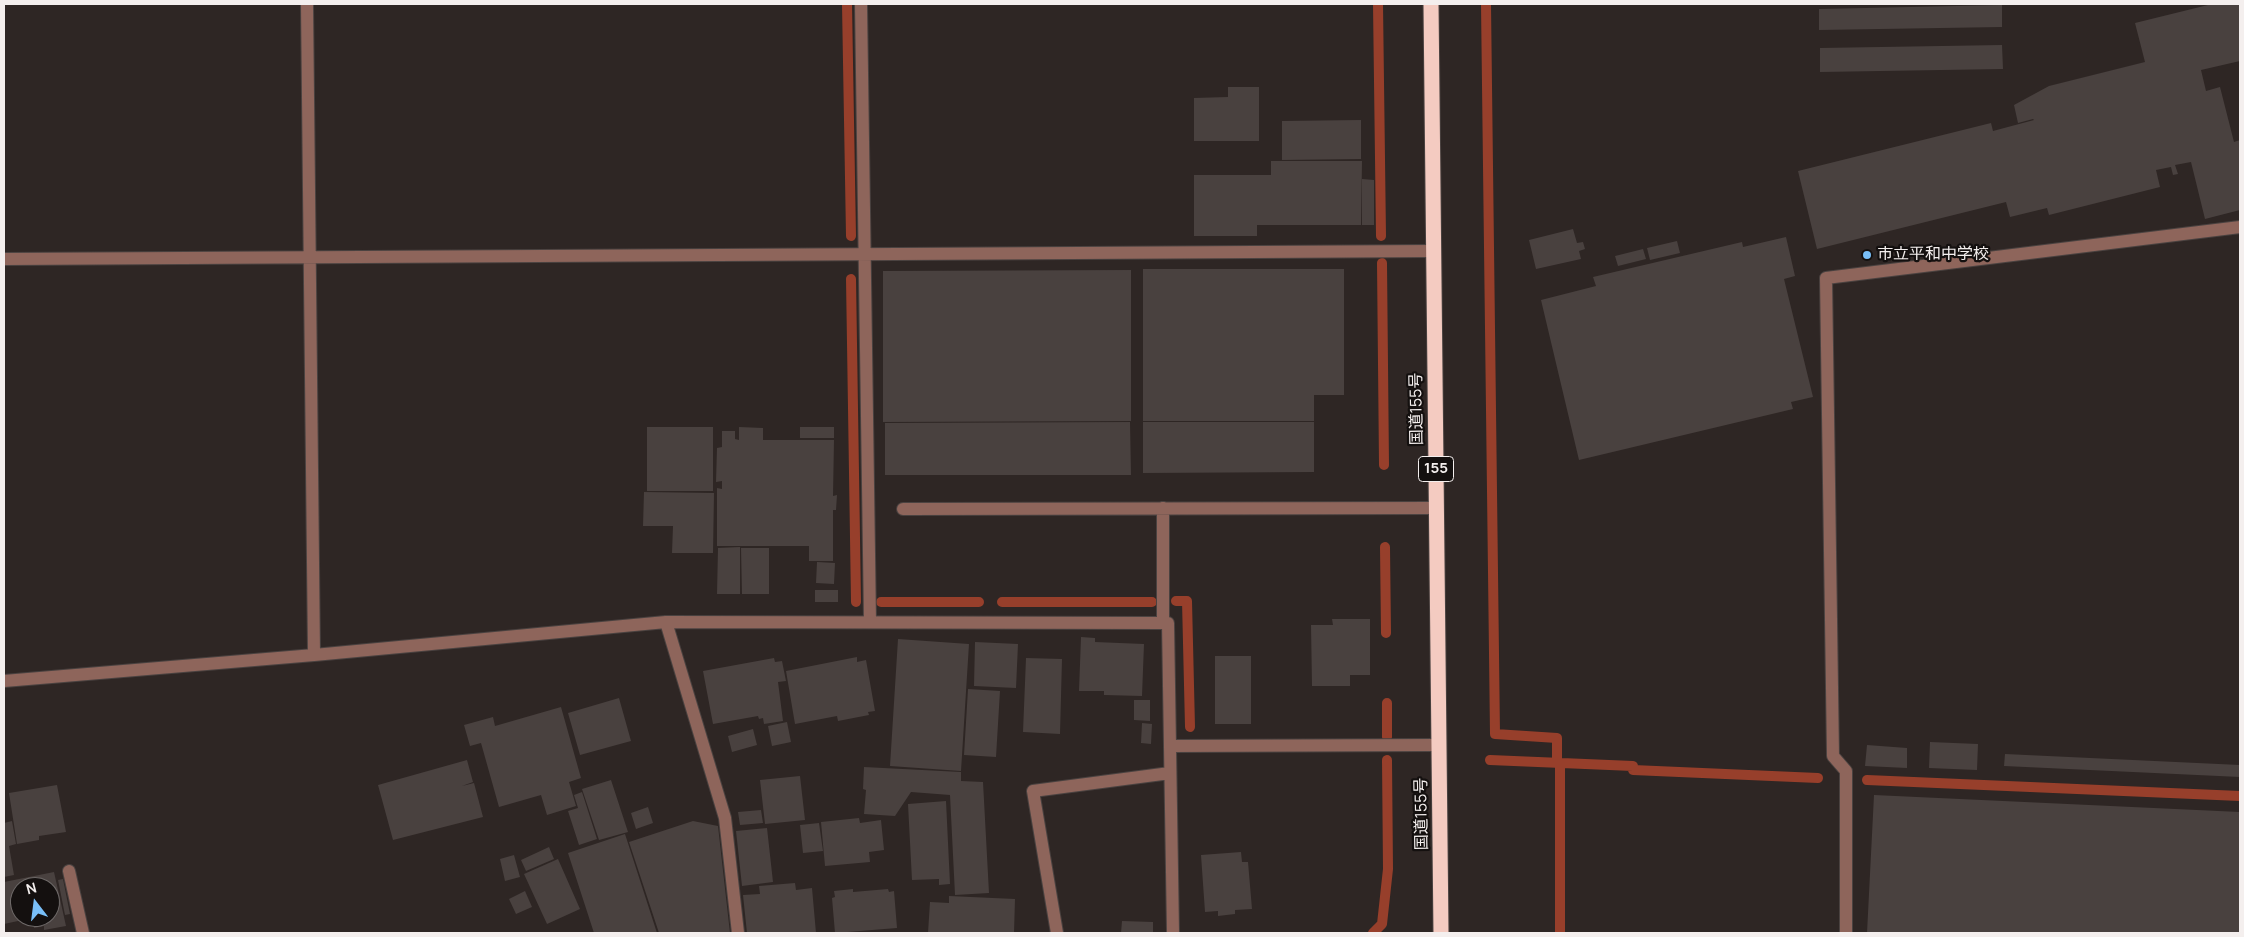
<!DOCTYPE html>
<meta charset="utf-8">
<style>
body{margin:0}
#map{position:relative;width:2244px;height:937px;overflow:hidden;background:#2e2624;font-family:Manrope,sans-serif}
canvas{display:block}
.frame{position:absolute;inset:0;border:5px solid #f4efee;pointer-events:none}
.north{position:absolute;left:10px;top:877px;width:50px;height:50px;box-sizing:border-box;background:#14100f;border:1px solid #6e6968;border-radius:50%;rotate:345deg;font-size:14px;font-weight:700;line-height:20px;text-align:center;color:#f4efee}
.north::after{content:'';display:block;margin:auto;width:18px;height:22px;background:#79bff8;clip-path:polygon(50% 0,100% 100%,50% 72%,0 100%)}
</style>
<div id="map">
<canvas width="2244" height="937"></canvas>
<div class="frame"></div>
<div class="north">N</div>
</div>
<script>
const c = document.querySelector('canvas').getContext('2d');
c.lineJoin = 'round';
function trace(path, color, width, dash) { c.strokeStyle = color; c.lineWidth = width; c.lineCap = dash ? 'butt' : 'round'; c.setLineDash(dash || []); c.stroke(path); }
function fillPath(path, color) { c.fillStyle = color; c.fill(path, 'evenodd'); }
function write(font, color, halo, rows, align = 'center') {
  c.font = font + ' Manrope,"Noto Sans JP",sans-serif'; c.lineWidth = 4.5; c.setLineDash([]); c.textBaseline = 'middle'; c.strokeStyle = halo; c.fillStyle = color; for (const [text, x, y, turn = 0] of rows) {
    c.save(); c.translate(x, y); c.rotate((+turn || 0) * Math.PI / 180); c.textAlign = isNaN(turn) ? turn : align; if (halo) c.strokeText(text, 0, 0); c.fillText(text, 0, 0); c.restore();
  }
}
const stream = new Path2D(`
 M847,4L851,236
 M1378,4L1381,236
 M1486,4L1495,734L1557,738V762
 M1382,263L1384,465
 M851,279L856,602
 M1385,547L1386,633
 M1176,601H1187L1190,727
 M881,602H979
 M1002,602H1152
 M1387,703V737
 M1490,760L1633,766V770L1818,778
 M1560,763V933
 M1867,780L2240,796
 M1373,933L1382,924L1388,869L1387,760`);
const building = new Path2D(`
 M2212,4H2240V61L2201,70L2206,91L2220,87L2234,142L2240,140V210L2205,219L2191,162L2175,165L2178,174L2173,175L2171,167L2156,170L2160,187L2049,215L2047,208L2010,217L2006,202L1817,249L1798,171L1991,123L1993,131L2034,120L2033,119L2018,123L2014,105L2049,86L2145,62L2135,23Z
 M2002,5V27L1819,30V9Z
 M2002,45L2003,69L1820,72V48Z
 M1228,87H1259V141H1194V98L1228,97Z
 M1361,120V159L1282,160V121Z
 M1271,161H1362L1361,225H1257V236H1194V175H1271Z
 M1362,179L1374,180V225H1362Z
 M1573,229L1577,243L1583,242L1585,249L1579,251L1581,259L1536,269L1529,240Z
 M1786,237L1795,276L1784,279L1813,397L1791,402L1793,409L1579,460L1541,300L1596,286L1593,277L1742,242L1743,247Z
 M1677,241L1680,253L1650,260L1647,248Z
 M1643,249L1646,259L1618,266L1615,256Z
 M1143,269H1344V395H1314V421H1143Z
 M1131,270V421L883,422V271Z
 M1130,422L1131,475H885V423Z
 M1143,422H1314V472L1143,473Z
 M647,427H713V491H647Z
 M739,427L763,428V440H834L833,496L837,495L836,510H833V561H809V546H717V488L722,489V481L716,482L717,448L722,447V431H735V439L739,440Z
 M800,427H834V438H800Z
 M644,492L714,493L713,553H672L673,526H643Z
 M740,547V594H717L718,548Z
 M741,548H769V594H742Z
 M817,562L835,563L834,584L816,583Z
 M815,590H838V602H815Z
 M1332,619H1370V675H1350V686H1312L1311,625H1333Z
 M1081,637L1095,638V642L1144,644L1142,696L1104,695V691H1079Z
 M898,639L969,644L961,771L890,766Z
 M975,642L1018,644L1016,688L974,686Z
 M1215,656H1251V724H1215Z
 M857,657V662L866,660L875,711L868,712L869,715L838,721L837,716L795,724L786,671Z
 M774,658L775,662L782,661L786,681L778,682L783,721L764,724L763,718L759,719L758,716L713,724L703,671Z
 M1026,658L1062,659L1060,734L1023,732Z
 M968,689L1000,691L996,757L964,755Z
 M619,698L631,741L580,755L568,713Z
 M1134,700H1150V721L1134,720Z
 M561,707L581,778L569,782L576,806L547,815L541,795L499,807L481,743L470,746L464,725L493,717L495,726Z
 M787,722L791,742L772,746L768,726Z
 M1142,723L1152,724L1151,744L1141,743Z
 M753,729L757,745L732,752L728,736Z
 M1930,742L1978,744L1977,770L1929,768Z
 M1867,745L1907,748V768L1865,766Z
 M2005,754L2240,765V777L2004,766Z
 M467,760L473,782L462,786L474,783L483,817L393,840L378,785Z
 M864,767L961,772V781L983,782L989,893L955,895L950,795L911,792L895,816L864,814L866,790L863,789Z
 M800,776L805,820L765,824L760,780Z
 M611,780L628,832L599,840L582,789Z
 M57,785L66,832L39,836V840L17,844L9,793Z
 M582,792L597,839L579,845L568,811L578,808L574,795Z
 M1874,795L2240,812V933H1867Z
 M946,801L950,884L939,885V879L912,880L908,804Z
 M648,807L653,823L636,829L631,813Z
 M761,810L763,823L740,825L738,812Z
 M859,818L860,823L881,820L884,850L869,852L870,862L825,866L821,822Z
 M12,821L16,844L9,846L14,875L4,877V823Z
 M693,821L718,826L730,933H659L629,842Z
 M819,823L823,851L803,853L800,825Z
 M767,828L773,882L742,886L736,831Z
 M625,834L657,933H594L568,853Z
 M549,847L554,859L526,871L521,860Z
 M1241,852L1242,862H1248L1252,909L1235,910V914L1218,916V911L1205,912L1201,855Z
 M514,855L520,877L505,881L500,859Z
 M558,859L580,909L547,924L524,874Z
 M54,872L66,926L44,930V926L34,928L32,918L4,924V882ZM20,887H50V917H20Z
 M63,879L70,914L65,915L58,880Z
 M795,883L796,890L812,888L816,933H747L743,895L760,894L759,886Z
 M853,889V892L888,889L889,892L894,891L897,928L835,933L832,898L835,897L834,891Z
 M525,891L532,907L516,914L509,899Z
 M949,896L1015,899L1014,933H928L930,902L949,903Z
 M1122,921L1153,922V933H1121Z`);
const minor = new Path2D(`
 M307,4L314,655L666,622L1168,623L1173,933
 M861,4L870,622
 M4,259L1433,251
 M903,509L1436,508
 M666,622L725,818L738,933
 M1163,622V508
 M4,681L314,655
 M1170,746L1439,745
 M69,871L83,933
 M1057,933L1033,791L1170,773
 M1846,933V771L1833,756L1826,278L2240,227`);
const highway = new Path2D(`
 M1431,4L1441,933`);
const markers = [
 [1867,255,5,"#79bff8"]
];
const shields = [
 [1436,469,35]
];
const shieldNames = [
 ["155",1436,469]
];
const poiNames = [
 ["市立平和中学校",1877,255]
];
const streetNames = [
 ["国道155号",1417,409,-91],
 ["国道155号",1422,814,-91]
];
trace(stream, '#973f2b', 10);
fillPath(building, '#49413f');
trace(minor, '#4a4240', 14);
trace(highway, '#4a4240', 17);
trace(minor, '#8e655b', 12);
trace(highway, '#f4cbc1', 15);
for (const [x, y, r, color] of markers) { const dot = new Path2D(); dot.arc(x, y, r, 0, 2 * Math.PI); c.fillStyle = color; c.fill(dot); trace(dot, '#14100f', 2); }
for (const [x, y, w] of shields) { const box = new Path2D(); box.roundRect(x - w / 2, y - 12.5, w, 25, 4); c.fillStyle = '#14100f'; c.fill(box); trace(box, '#f4efee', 1); }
write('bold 15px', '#f4efee', null, shieldNames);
write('16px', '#f4efee', '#14100f', poiNames, 'left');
write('16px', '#f4efee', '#14100f', streetNames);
</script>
